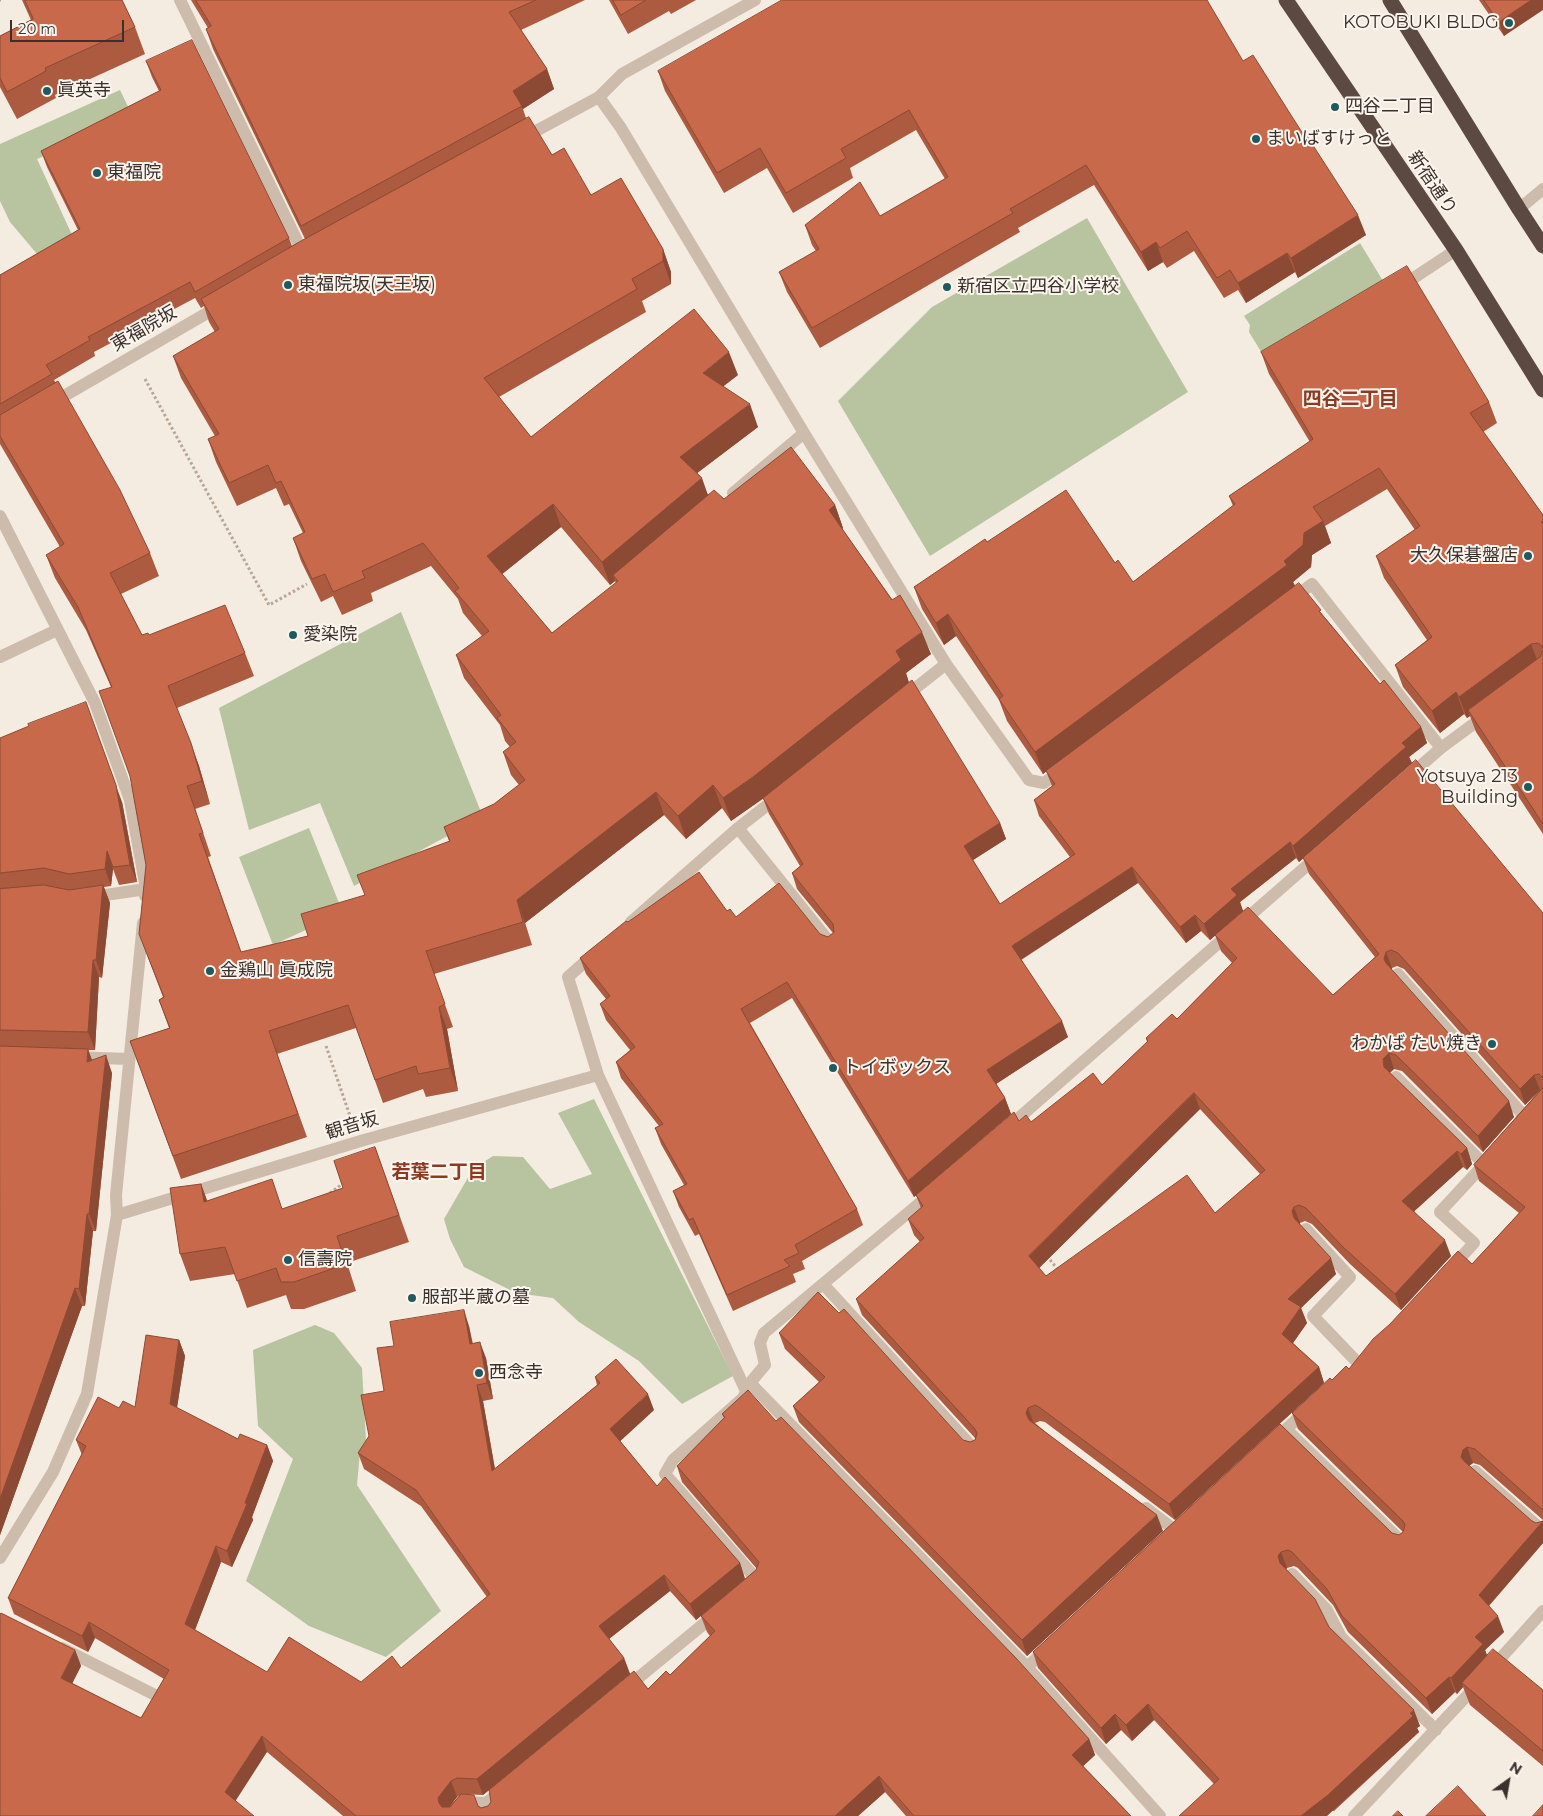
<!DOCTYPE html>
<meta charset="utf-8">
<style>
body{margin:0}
#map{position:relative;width:1543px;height:1816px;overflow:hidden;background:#f4ebe1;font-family:Montserrat,sans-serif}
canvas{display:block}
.north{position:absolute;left:1483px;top:1756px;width:50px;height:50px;-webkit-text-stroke:4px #fbf5ee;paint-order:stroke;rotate:32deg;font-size:14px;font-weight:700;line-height:20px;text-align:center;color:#3b302b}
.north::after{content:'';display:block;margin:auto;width:18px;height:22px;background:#3b302b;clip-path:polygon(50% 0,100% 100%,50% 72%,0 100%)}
.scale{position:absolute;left:10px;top:20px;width:114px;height:22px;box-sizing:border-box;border:2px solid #3b302b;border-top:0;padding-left:6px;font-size:15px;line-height:18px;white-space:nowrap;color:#3b302b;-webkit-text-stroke:4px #fbf5ee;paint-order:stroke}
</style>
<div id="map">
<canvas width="1543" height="1816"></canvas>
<div class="north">N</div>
<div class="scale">20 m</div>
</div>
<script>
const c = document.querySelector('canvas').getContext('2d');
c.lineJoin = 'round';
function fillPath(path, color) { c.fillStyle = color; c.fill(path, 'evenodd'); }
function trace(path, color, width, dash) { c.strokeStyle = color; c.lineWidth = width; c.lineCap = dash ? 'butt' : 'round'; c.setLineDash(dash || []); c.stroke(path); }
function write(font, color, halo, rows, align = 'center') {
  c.font = font + ' Montserrat,"Noto Sans JP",sans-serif'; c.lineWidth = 4; c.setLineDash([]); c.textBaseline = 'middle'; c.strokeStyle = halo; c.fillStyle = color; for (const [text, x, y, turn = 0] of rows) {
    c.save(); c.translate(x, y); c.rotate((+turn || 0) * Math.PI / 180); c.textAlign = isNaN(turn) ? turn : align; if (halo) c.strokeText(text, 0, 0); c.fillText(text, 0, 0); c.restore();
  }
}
const green = new Path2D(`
 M120,90L134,119L37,159L79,250L48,267L10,222L0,201V144Z
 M1087,218L1188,392L930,556L838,401L932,307Z
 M1360,243L1383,281L1265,358L1249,332L1250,325L1244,316Z
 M401,612L483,817L354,886L320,803L249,830L219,708Z
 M309,828L343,913L273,945L239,857Z
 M594,1099L733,1376L682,1404L639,1361L579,1322L553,1298L516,1293L464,1267L450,1239L444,1219L473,1169L493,1156L523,1157L550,1189L592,1174L558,1113Z
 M315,1325L334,1333L362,1368L366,1441L360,1452L357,1485L441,1611L386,1657L309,1626L246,1581L293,1459L258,1426L253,1350Z`);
const path = new Path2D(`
 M0,0H1
 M145,379L269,605L307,584
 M326,1046L350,1116
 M330,1193L345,1182
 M1047,1256L1059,1271`);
const minor = new Path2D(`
 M180,0L305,257
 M599,97L621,128L804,433L946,664L1029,780L1044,783L1062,770
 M523,138L599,97L622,74L755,0
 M1519,209L1543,189
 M1400,287L1456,250
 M52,403L221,305
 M733,493L804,433
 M0,516L95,703L130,800L146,889L145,896
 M1291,600L1312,584L1441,748L1487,714
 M0,657L57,630
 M903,698L946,664
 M1409,776L1441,748
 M738,828L832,945
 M92,897L146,889
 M631,922L738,828L779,796
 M595,953L568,977L598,1075L746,1391
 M1398,974L1525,1117
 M73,1057L128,1059
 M1396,1077L1484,1164
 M1005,1130L1319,855
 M117,1215L364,1140L598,1075
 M1306,1229L1350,1277L1313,1316L1358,1363
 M1452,1267L1474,1243L1440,1212L1487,1161
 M823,1284L975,1450
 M750,1383L1027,1667L1160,1816
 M1286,1429L1403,1543
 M1273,1441L1306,1411
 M1475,1471L1543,1531
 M1146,1508L1176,1531
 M0,1558L53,1472L87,1394L117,1215L116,1195L143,923
 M1292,1574L1327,1610L1341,1637L1436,1730
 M750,1586L757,1580L665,1474L673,1460L743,1398L750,1383L765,1365L760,1343L764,1333L933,1192
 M62,1648L159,1697
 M1027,1667L1047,1649
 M1491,1669L1543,1611
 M626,1688L717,1613
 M452,1816L463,1802L486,1803L503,1790
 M1354,1816L1478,1684`);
const highway = new Path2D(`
 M1286,0L1456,250L1543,390
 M1390,0L1519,209L1543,246`);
const wall = new Path2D(`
 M22,0H122L135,27L145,54L55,95L56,98L17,119L0,87V36L31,20Z
 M191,0H585L521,30L547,69L554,89L523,109L526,118L552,155L591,195L663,249L671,272V284L642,301L646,312L499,397L531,437L738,375L723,386L758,427L697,473L708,495L724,499L835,505L843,528L842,529L931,654L906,673L909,683L761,800L731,821L722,808L686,839L664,815L525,923L532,945L434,974L453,1027L447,1029L458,1091L426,1097L423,1089L383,1103L356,1028L277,1054L307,1137L181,1179L130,1041L169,1028L159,1000L163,997L139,934L146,865L130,776L111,687L86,630L55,578L46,555L60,547L0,444V275L78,230L47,167L41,151L159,91L152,77L146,61L289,238L292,246L305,239L213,49L206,29L208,28ZM195,298L201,308L204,306L209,322L215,332L173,356L181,378L215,436L208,439L216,462L237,506L276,488L284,506L289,504L303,533L293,538L301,561L321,602L333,596L342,615L373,601L371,593L431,566L458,599L463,613L482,636L456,655L464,678L500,725L505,741L510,747L503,752L511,775L519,785L494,804L444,827L449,841L364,895L308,936L241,952L208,857L211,856L195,809L210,804L199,766L177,708L254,676L245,653L149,635H142L121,594L159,576L150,553L54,380L95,356L94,352ZM561,527L610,585L615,581L616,583L552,633L502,574Z
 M609,0H696L671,14L669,11L628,34Z
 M1479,0H1543L1504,36Z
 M1243,61L1366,235L1298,278L1295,272L1246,303L1238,290L1224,298L1194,251L1167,268L1163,262L1148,271L1094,185L1018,228L1020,232L820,348L787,292L779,272L816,251L812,245L805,225L880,216L945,179L916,130L850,168L853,178L793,213L767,168L724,193L665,91L658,71Z
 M1261,352L1489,402L1497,423L1483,432L1543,515V834L1476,732L1470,716L1467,718L1464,714L1440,733L1403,687L1395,665L1427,640L1384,578L1376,556L1415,530L1387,489L1325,526L1331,543L1312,555L1311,567L1293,582L1295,586L1322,614L1380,684L1421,727L1427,743L1409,757L1412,763L1299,862L1296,858L1240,902L1243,911L1210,940L1201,931L1186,943L1138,883L1021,959L1068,1037L996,1084L1005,1098L1011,1114L914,1197L792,998L750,1023L857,1209L863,1225L802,1261L805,1269L793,1274L796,1282L733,1311L699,1234L695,1236L679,1207L673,1191L684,1185L661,1144L655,1128L659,1126L621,1078L616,1062L630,1050L606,1020L600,1004L606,999L586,974L580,958L628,922L727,911L736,917L820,934L828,937L833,933L797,889L792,873L800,866L769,814L763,798L1000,823L1006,839L973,860L1000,904L1070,857L1039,816L1034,800L1052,786L1046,771L1043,774L1007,721L999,700L956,636L944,645L922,609L914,587L987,542L1115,563L1133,582L1233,506L1229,496L1310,442L1269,374Z
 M0,738L122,802L137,882L119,885L113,869L111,886L104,887L110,903L102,978L99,977L95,1050H88L92,1060L112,1073L96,1231H93L85,1306H82L0,1535Z
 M1303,858L1543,913V1520L1480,1465L1473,1463L1469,1466L1543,1543L1489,1606L1504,1632L1485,1650L1487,1655L1543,1690V1766L1470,1705L1463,1687L1457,1694L1455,1692L1432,1714L1348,1632L1333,1605L1298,1568L1294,1566L1287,1568L1286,1569L1329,1627L1420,1726L1417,1728L1419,1732L1334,1811L1214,1784L1154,1720L1132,1741L1121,1730L1106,1744L1038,1668L1033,1652L1280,1424L1392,1533L1399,1535L1403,1532L1298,1429L1292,1413L1332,1380L1349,1369L1472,1264L1519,1213L1479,1181L1474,1165L1540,1090L1525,1105L1404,969L1397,966L1392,968V970L1514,1117L1483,1152L1402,1071L1394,1069L1390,1073L1467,1148L1472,1164L1467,1170L1463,1167L1414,1211L1451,1256L1401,1310L1350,1264L1312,1224L1305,1221L1300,1223V1224L1336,1274L1301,1308L1307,1323L1293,1343L1319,1367L1324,1383L1175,1520L1045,1422L1040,1421L1035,1423L1163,1531L1027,1656L799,1422L793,1406L819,1382L785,1349L779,1333L963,1440L970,1442L975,1440V1438L862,1315L856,1299L920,1242L914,1235L908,1219L921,1208L916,1195L1019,1121L1031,1122L1102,1085L1147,1042L1146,1038L1177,1019L1232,963L1221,951L1215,935L1333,995L1375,957L1309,874ZM1200,1109L1260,1174L1215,1213L1046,1276L1039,1268Z
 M375,1147L409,1242L347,1263L356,1291L304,1309H291L286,1295L247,1308L235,1274L190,1281L180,1254L201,1184L207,1201L283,1209L343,1188Z
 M469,1326L473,1344L486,1358L493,1399L483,1401L495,1469L597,1385L595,1377L654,1410L620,1441L657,1486L740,1563L745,1579L696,1620L670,1591L609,1639L624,1658L630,1674L483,1795L462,1794L481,1808L488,1806L648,1689L670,1675L710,1636L707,1632L701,1616L756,1570L757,1569L682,1482L677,1466L724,1418L722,1414L776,1421L1089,1739L1095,1755L1083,1766L1131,1816H906L885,1792L858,1816H343L267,1752L0,1816L75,1650L81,1666L72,1683L141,1718L164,1679L95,1638L88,1652L14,1614L8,1598L82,1455L76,1440L119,1408L135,1407L179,1340L185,1356L177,1408L238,1439L267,1445L273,1461L252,1517L253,1520L232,1567L221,1562L195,1630L267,1672L361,1682L401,1668L487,1597L421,1506L364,1469L358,1453L369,1436L384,1391L394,1346ZM460,1795L449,1807L457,1797Z`);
const shadedWall = new Path2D(`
 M1531,0H1543V10L1504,36L1499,22Z
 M547,69L554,89L523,109L513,91Z
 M1358,215L1366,235L1298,278L1291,258Z
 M1156,242L1163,262L1148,271L1141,252Z
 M663,249L671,272V284L663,261Z
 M1287,253L1295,272L1246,303L1238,283Z
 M729,352L738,375L711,396L703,373Z
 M750,404L758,427L688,480L680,457Z
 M702,478L710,501L613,575L615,581L610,585L602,562Z
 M553,504L561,527L496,579L487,556Z
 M835,505L843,528L837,533L829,510Z
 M1323,521L1331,543L1312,555L1311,567L1293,582L1295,586L1043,774L1035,752L1284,561L1304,533Z
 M948,614L956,636L944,645L936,623Z
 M922,632L931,654L906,673L909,683L761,800L731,821L723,798L896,651Z
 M1531,644L1539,665L1468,710L1470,716L1467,718L1459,697Z
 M1456,692L1464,714L1440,733L1432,711Z
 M92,720L122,802L137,882L130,865Z
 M1421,727L1427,743L1409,757L1412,763L1299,862L1293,846L1402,743Z
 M191,743L199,766L210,804L202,781Z
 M713,785L722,808L686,839L678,816Z
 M656,792L664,815L525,923L532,945L517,900Z
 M1000,823L1006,839L970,862L964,846Z
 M1290,842L1296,858L1240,902L1243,911L1210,940L1204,924L1231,889Z
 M107,851L113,869L111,886L105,869Z
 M1132,867L1138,883L1018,962L1012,946Z
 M103,885L110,903L102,978L96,960Z
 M1195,915L1201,931L1186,943L1180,927Z
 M1386,952L1392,968L1390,975L1384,959Z
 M93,960L99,977L95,1050L88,1032Z
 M439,1007L447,1029L458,1091L450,1068Z
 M1062,1021L1068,1037L993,1086L987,1070Z
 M88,1049L94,1066L87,1062Z
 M1389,1053L1394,1069L1388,1074L1384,1067L1383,1059Z
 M106,1055L112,1073L96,1231L89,1214Z
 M1534,1075L1540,1090L1525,1105L1520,1089Z
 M1194,1093L1200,1109L1035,1272L1029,1256Z
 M1005,1098L1011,1114L914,1197L908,1181Z
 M1509,1101L1514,1117L1483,1152L1478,1136Z
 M1467,1148L1472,1164L1467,1170L1461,1154Z
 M1457,1151L1463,1167L1408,1217L1402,1201Z
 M201,1184L211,1211L204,1202Z
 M1294,1207L1300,1223L1298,1227L1294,1218L1292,1211Z
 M87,1214L93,1231L85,1306L79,1289Z
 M1445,1240L1451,1256L1401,1310L1395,1294Z
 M1331,1258L1336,1274L1301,1308L1307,1323L1288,1350L1282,1334L1288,1299Z
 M75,1288L82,1306L0,1535V1499Z
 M464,1310L469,1326L475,1360L470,1344Z
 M179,1340L185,1356L175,1420L170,1404Z
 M480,1342L486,1358L493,1399L487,1383Z
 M1319,1367L1324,1383L1175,1520L1169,1504Z
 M477,1385L483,1401L498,1487L492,1471Z
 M648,1394L654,1410L616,1445L610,1429Z
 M1028,1408L1034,1424L1032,1429L1026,1413Z
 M267,1445L273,1461L252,1517L253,1520L232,1567L227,1551Z
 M1467,1447L1473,1463L1469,1466L1467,1473L1461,1457L1463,1450Z
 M1157,1515L1163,1531L1027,1656L1022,1640Z
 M1543,1521V1543L1484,1611L1479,1595Z
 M216,1546L221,1562L191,1640L185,1624Z
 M1281,1552L1287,1568L1284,1572L1280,1563L1278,1556Z
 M740,1563L745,1579L696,1620L690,1604Z
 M664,1575L670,1591L605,1642L599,1626Z
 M1498,1616L1504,1632L1485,1650L1488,1659L1462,1683L1463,1687L1457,1694L1451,1678L1475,1637Z
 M89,1622L95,1638L88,1652L82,1636Z
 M75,1650L81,1666L67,1694L61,1678Z
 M624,1658L630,1674L483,1795L477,1779Z
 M1449,1677L1455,1692L1432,1714L1426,1698Z
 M1148,1704L1154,1720L1132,1741L1126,1725Z
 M1414,1710L1420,1726L1417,1728L1419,1732L1327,1816H1301Z
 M1115,1714L1121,1730L1106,1744L1101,1728Z
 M262,1736L267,1752L231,1808L225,1792Z
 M1089,1739L1095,1755L1078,1771L1072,1755Z
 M879,1776L885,1792L858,1816H835Z
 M451,1781L457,1797L444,1814L439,1803L438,1798Z`);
const building = new Path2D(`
 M25,0H122L135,27L45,68L46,71L7,92L0,78V36L33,19Z
 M196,0H536L509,12L547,69L513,91L522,106L301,226L206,29L211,26Z
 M613,0H646L621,15Z
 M782,0H1207L1243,61L1253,55L1303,134L1305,133L1358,215L1291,258L1287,253L1238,283L1230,270L1217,278L1187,231L1160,248L1156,242L1141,252L1086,165L1010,209L1013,213L812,328L779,272L819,249L805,225L860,182L880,216L948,177L909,110L841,149L846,158L786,193L760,148L717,173L658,71Z
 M1484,0H1531L1499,22Z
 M192,40L289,238L195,292L190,282L88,337L90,340L46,365L52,374L0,404V275L80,229L41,151L161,90L146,61Z
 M529,117L552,155L564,148L591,195L621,178L663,249V261L632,279L637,289L484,378L531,437L694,309L729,352L703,373L750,404L680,457L702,478L602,562L553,504L487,556L552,633L618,581L613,575L714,490L724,499L791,447L835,505L829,510L892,600L900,595L922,632L896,651L901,660L753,777L723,798L713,785L678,816L656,792L517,900L523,922L426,951L445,1004L439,1007L450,1068L418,1074L416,1066L375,1080L348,1005L269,1031L298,1114L173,1156L130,1041L170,1028L159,1000L164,997L139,934L146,865L130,776L99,691L112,687L78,607L46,555L64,544L0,436V415L58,381L120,490L150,553L110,573L142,635L148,633L149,635L225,605L245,653L168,686L191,743L202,781L187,786L203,833L199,834L241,952L308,936L301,914L365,895L357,875L450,841L444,827L494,804L525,780L503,752L516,742L497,718L501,715L456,655L489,631L455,591L459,588L423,543L362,571L365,578L333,592L325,574L312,579L293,538L305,532L281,481L276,483L268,465L229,483L208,439L219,434L173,356L219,329L201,299L301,241Z
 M1407,266L1489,402L1470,413L1543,515V521L1541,522L1543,524V649L1541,645L1538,643L1531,644L1459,697L1456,692L1432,711L1395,665L1432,637L1376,556L1420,526L1379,468L1313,507L1323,521L1304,533L1303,545L1284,561L1287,565L1035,752L999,699L1003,696L948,614L936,623L914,587L985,539L987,542L1066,490L1115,563L1118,560L1133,582L1235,504L1229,496L1313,439L1261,352Z
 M1299,583L1321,610L1319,611L1380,684L1384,680L1421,727L1402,743L1406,747L1293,846L1290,842L1231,889L1237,895L1204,924L1195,915L1180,927L1132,867L1012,946L1062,1021L987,1070L1005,1098L908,1181L787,982L741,1009L857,1209L795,1245L799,1253L784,1260L790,1266L727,1295L693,1218L689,1220L673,1191L687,1184L655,1128L663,1124L616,1062L635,1047L600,1004L610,996L580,958L626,921L628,922L699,872L727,911L730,909L736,917L779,883L820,934L828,937L834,932L833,924L792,873L803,864L763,798L912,680L1000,823L964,846L1000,904L1075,854L1034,800L1055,784L1046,771Z
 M1543,650V824L1468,710L1540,657Z
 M86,702L116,785L130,865L113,867L107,851L105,869L69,874L44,868L0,873V738L29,726L28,724Z
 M1416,760L1543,913V1078L1539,1074L1534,1075L1520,1089L1398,953L1391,950L1386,952L1384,959L1386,963L1509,1101L1478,1136L1396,1055L1389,1053L1383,1059L1384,1067L1467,1148L1461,1154L1457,1151L1402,1201L1445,1240L1395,1294L1344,1248L1306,1208L1299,1205L1294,1207L1292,1211L1294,1218L1331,1258L1288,1299L1301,1307L1282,1334L1319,1367L1169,1504L1039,1407L1035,1405L1028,1408L1026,1413L1029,1420L1157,1515L1022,1640L793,1406L825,1377L779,1333L818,1292L839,1313L844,1309L963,1440L970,1442L975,1440L977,1433L975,1429L856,1299L924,1238L908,1219L923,1206L916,1195L1014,1112L1019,1121L1026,1115L1031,1122L1093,1073L1102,1085L1148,1041L1146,1038L1172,1014L1177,1019L1237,958L1215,935L1248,907L1333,995L1379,954L1303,858ZM1194,1093L1265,1170L1215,1213L1187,1175L1046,1276L1029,1256Z
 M44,885L69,890L103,885L96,960H93L88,1032L0,1030V889Z
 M0,1046L88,1049L87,1062L106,1055L89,1214H87L79,1289L75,1288L0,1499Z
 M1543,1088V1510L1475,1449L1467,1447L1463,1450L1461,1457L1464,1461L1532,1521L1536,1523L1543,1521L1479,1595L1498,1616L1475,1637L1483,1644L1451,1678L1449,1677L1426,1698L1342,1616L1327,1589L1292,1552L1288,1550L1281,1552L1278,1556L1280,1563L1315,1599L1329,1627L1414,1710L1410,1713L1413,1716L1328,1795L1301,1816H1179L1219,1779L1148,1704L1126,1725L1115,1714L1101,1728L1033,1652L1280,1424L1392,1533L1399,1535L1403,1532L1405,1525L1403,1521L1292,1413L1330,1378L1332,1380L1346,1366L1349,1369L1373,1339L1390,1324L1458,1251L1472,1264L1525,1207L1474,1165Z
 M375,1147L399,1215L337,1236L346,1264L294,1282H281L276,1268L237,1281L225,1247L180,1254L170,1188L201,1184L204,1202L272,1179L282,1209L343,1188L334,1161Z
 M464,1310L470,1344L480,1342L487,1383L477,1385L492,1471L600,1383L595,1377L616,1359L648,1394L610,1429L657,1486L665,1477L740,1563L690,1604L664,1575L599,1626L624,1658L477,1779L457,1778L451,1781L438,1798L439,1803L442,1807H450L461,1794L474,1795L478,1806L481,1808L488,1806L491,1802L489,1790L634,1671L648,1689L666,1671L670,1675L715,1631L701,1616L756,1570L759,1562L677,1466L725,1417L722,1414L748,1390L776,1421L781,1417L1015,1657L1089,1739L1072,1755L1131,1816H914L879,1776L835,1816H356L262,1736L225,1792L254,1816H0V1614L1,1613L75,1650L61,1678L141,1718L169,1670L89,1622L82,1636L8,1598L86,1446L76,1440L98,1397L119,1408L123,1401L135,1407L146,1335L179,1340L170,1404L238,1439L240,1434L267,1445L245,1503L247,1504L227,1551L216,1546L185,1624L267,1672L289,1637L361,1682L392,1656L401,1668L490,1594L416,1490L358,1453L369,1436L361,1395L384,1391L377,1348L394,1346L390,1322Z
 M1493,1649L1543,1690V1751L1462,1683Z
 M1458,1786L1486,1816H1426Z
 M1543,1805V1816H1533Z
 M1398,1811L1403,1816H1393Z`);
const markers = [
 [1509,23,5,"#1f5a5e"],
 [47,91,5,"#1f5a5e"],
 [1335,107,5,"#1f5a5e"],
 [1256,139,5,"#1f5a5e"],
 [97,173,5,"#1f5a5e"],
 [288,285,5,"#1f5a5e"],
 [947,287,5,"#1f5a5e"],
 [1528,556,5,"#1f5a5e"],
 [293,635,5,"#1f5a5e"],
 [1528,787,5,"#1f5a5e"],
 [210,971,5,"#1f5a5e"],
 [1492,1044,5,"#1f5a5e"],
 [833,1068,5,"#1f5a5e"],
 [288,1260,5,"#1f5a5e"],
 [412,1298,5,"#1f5a5e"],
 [479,1373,5,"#1f5a5e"]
];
const poiNames = [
 ["KOTOBUKI BLDG",1499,23,"right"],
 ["眞英寺",57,91],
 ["四谷二丁目",1345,107],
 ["まいばすけっと",1266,139],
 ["東福院",107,173],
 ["東福院坂(天王坂)",298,285],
 ["新宿区立四谷小学校",957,287],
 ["大久保碁盤店",1518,556,"right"],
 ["愛染院",303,635],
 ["Yotsuya 213",1518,777,"right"],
 ["Building",1518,798,"right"],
 ["金鶏山 眞成院",220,971],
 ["わかば たい焼き",1482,1044,"right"],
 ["トイボックス",843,1068],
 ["信壽院",298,1260],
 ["服部半蔵の墓",422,1298],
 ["西念寺",489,1373]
];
const streetNames = [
 ["新宿通り",1432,183,56],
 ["東福院坂",144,329,-30],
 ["観音坂",352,1126,-17]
];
const neighbourhoodNames = [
 ["四谷二丁目",1350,399],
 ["若葉二丁目",439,1172]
];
fillPath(green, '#b8c4a0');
trace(path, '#b9a596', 3, [2.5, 2.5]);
trace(minor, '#cdbbac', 12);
trace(highway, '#5c4a42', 15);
fillPath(wall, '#ac5a40');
fillPath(shadedWall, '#8c4a34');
fillPath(building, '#c8694b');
trace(building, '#8c4a34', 1);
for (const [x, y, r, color] of markers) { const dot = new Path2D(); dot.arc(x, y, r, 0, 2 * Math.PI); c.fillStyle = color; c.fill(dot); trace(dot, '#fbf5ee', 2); }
write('18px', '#3b302b', '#fbf5ee', poiNames, 'left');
write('18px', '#3b302b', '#fbf5ee', streetNames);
write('bold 19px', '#8c3b22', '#fbf5ee', neighbourhoodNames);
</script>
